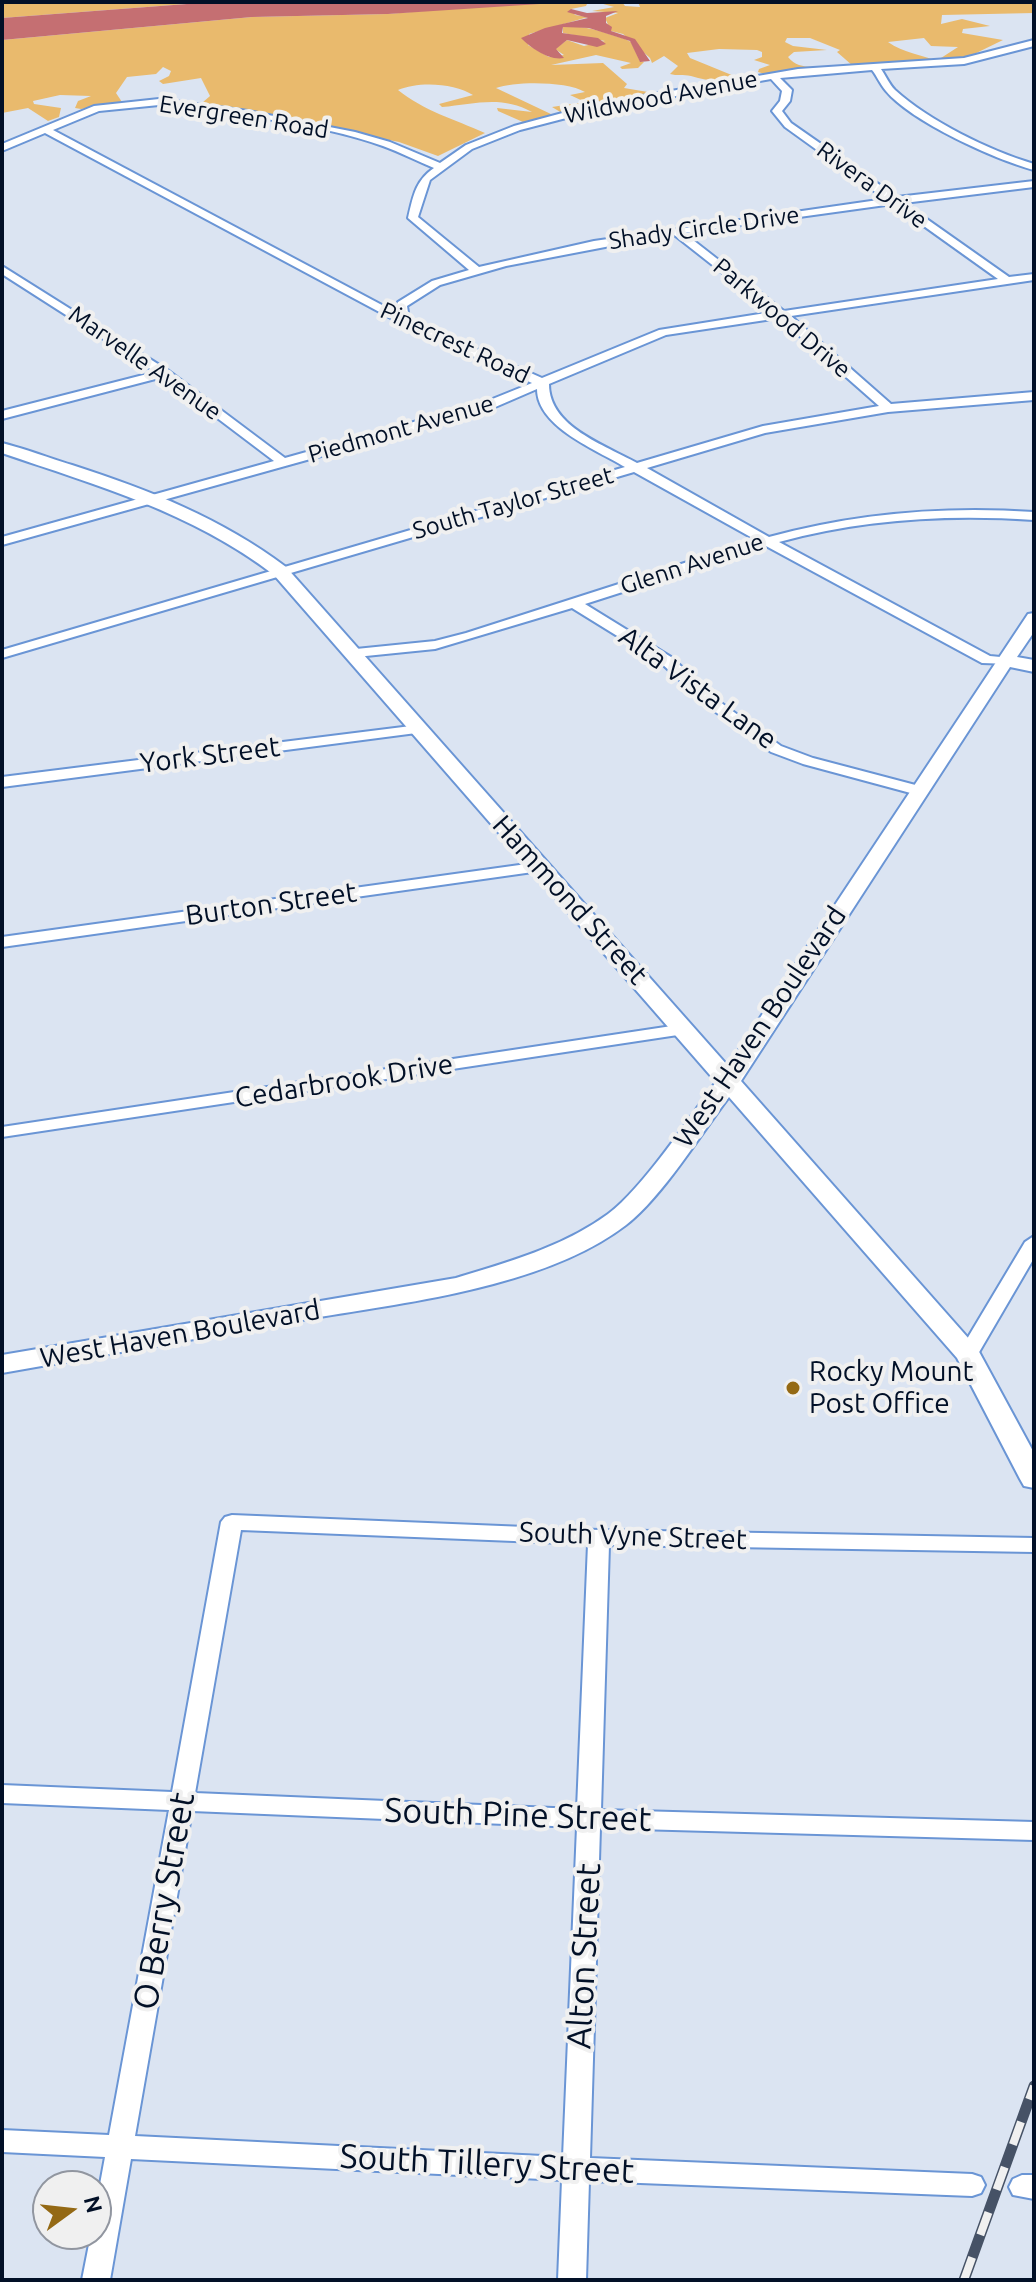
<!DOCTYPE html>
<style>
body{margin:0}
#map{position:relative;width:1036px;height:2282px;overflow:hidden;background:#dbe4f2;font-family:Ubuntu,sans-serif}
canvas{display:block}
.frame{position:absolute;inset:0;border:4px solid #021027;pointer-events:none}
.north{position:absolute;left:32px;top:2170px;width:80px;height:80px;box-sizing:border-box;background:#f0f0f0;border:2px solid #9196a0;border-radius:50%;rotate:75deg;font-size:22px;font-weight:700;line-height:32px;text-align:center;color:#021027}
.north::after{content:'';display:block;margin:auto;width:28px;height:36px;background:#946914;clip-path:polygon(50% 0,100% 100%,50% 72%,0 100%)}
</style>
<div id="map">
<canvas width="1036" height="2282"></canvas>
<div class="frame"></div>
<div class="north">N</div>
</div>
<script>
const c = document.querySelector('canvas').getContext('2d');
c.lineJoin = 'round';
function fillPath(path, color) { c.fillStyle = color; c.fill(path, 'evenodd'); }
function trace(path, color, width, dash) { c.strokeStyle = color; c.lineWidth = width; c.lineCap = dash ? 'butt' : 'round'; c.setLineDash(dash || []); c.stroke(path); }
function write(font, color, halo, rows, align = 'center') {
  c.font = font + ' Ubuntu,sans-serif'; c.lineWidth = 8; c.setLineDash([]); c.textBaseline = 'middle'; c.strokeStyle = halo; c.fillStyle = color; for (const [text, x, y, turn = 0] of rows) {
    c.save(); c.translate(x, y); c.rotate((+turn || 0) * Math.PI / 180); c.textAlign = isNaN(turn) ? turn : align; if (halo) c.strokeText(text, 0, 0); c.fillText(text, 0, 0); c.restore();
  }
}
const green = new Path2D(`
 M2,2H213L2,18Z
 M588,2L586,6L571,9L575,15L588,17L529,34L528,45L549,57L564,55L555,49L567,40L584,46L605,41L563,33V27C584,24 605,33 625,39L631,42L640,61L644,62L638,68L622,69L620,67L631,63L596,55L551,65L603,63L627,84L624,88L660,94L562,113L552,107L585,102L570,95L585,92C567,81 515,81 496,88L553,115L523,122L498,111L497,108L532,112C502,95 474,104 442,107L439,104L473,95C455,83 418,81 398,90C424,111 454,119 485,133L438,156L399,142L202,103L210,96L201,78L163,84L159,81L169,76L171,71L163,67L156,74L127,77L116,93L122,102L81,109L75,108L78,101L91,96L60,95L33,101L34,104L61,108L59,117L48,121L28,108L2,113V40L252,17L388,14L493,5Z
 M596,2H622L625,6L640,7L638,2H1034V13L942,15L941,24L962,19L990,26L963,29L962,33L1003,40L964,59L941,58L958,47L931,46L924,38L888,42C903,53 923,55 940,62L853,66L837,52L840,50L810,38H787L785,42L793,46L827,50L794,52L788,57C800,72 819,65 836,66L768,75L758,72L759,69L770,65L754,60L762,57V52L757,50L719,49L687,53L690,58L739,78C722,83 707,81 691,76C683,74 677,76 670,74L678,66L664,56L652,63L650,58L623,34L611,31L605,18L618,13L592,11L614,7Z`);
const water = new Path2D(`
 M213,2H570L388,14L252,17L2,40V18Z
 M571,9L587,13L618,11L606,16V23L612,27L611,31L635,39L650,61L640,62L630,41L589,28L563,27L562,33L598,38L606,44L597,47L567,40L556,49L564,58C549,61 531,48 521,38L545,28L588,18L567,12Z`);
const minor = new Path2D(`
 M1034,40V46L964,64L881,69C886,76 889,84 895,90C929,121 990,151 1034,164V170C994,159 912,122 886,91C880,84 877,76 872,70L780,78L792,90L790,101L782,111L791,123L897,197L1034,181V187L904,203L1009,277L1034,274V280L791,316L891,404L1034,392V400L888,412L765,433L647,468L769,537C857,513 943,506 1034,512V520C947,514 863,519 779,542L990,656L1011,658V664L982,663L766,546L585,604L671,657L720,702L781,746L813,758L923,787V793L918,795L803,764L771,752L710,708L661,663L572,608L435,649L356,657L349,653L356,649L435,641L466,633L756,540L634,472L2,658V650L625,467C597,450 537,427 537,389L493,408L2,545V537L274,461L163,377L2,419V411L155,372L2,274V266L169,371L285,458L485,402L532,383L400,323L45,133L2,151V144L94,106L159,99L248,111L355,132L390,142L440,163L466,145L514,126L596,104L798,69L964,58ZM771,79L782,91L780,101L772,111L785,127L885,199L594,241L479,267L418,217L430,180L472,149L520,130L597,110ZM159,105C230,114 315,122 383,146C400,152 417,161 434,168C415,181 413,197 408,218L469,270L432,281L398,302L395,312L53,130L99,111ZM893,204L998,279L784,311L684,233ZM673,234L772,312L659,330L542,378L409,319L407,306L440,285L506,266ZM779,318L879,406L763,426L637,463C605,445 549,427 549,384L666,335Z
 M419,725L424,726V732L2,787V777Z
 M541,862L549,867L547,870L2,947V937Z
 M685,1024L694,1029L691,1033L2,1137V1127Z
 M1034,1236V1258L978,1354L968,1360L961,1358L958,1354L1025,1242Z
 M232,1515L599,1530L1034,1538V1552L609,1545L601,1810L1034,1822V1840L600,1828L590,2158L972,2174L981,2177L985,2185L981,2193L972,2196L589,2181L586,2280H558L562,2180L131,2159L110,2280H82L91,2234H96V2206L105,2157L2,2152V2130L109,2135L169,1810L2,1803V1785L172,1792L221,1522L225,1517ZM241,1530L588,1544L577,1809L195,1793ZM192,1811L577,1827L563,2157L135,2136Z
 M1022,2175H1034V2199L1013,2195L1009,2187L1013,2179Z`);
const tertiary = new Path2D(`
 M2,443C26,449 49,458 72,465C149,490 221,518 286,567L728,1066L1028,614L1034,613V632L1017,657L1034,660V672L1010,667L741,1081L977,1348L1034,1453V1488L1024,1486L1020,1479L957,1358L729,1097C700,1135 663,1196 626,1225C544,1288 402,1303 302,1320C202,1338 102,1355 2,1373V1355L456,1278C508,1262 563,1247 608,1214C643,1188 688,1119 716,1082L274,575C192,512 98,486 2,453Z`);
const rail = new Path2D(`
 M964,2280L1034,2086`);
const markers = [
 [793,1388,8,"#946914"]
];
const farStreetnames = [
 ["Wildwood Avenue",661,97,-11],
 ["Evergreen Road",244,117,9],
 ["Rivera Drive",872,185,36],
 ["Shady Circle Drive",704,228,-8],
 ["Parkwood Drive",782,318,40],
 ["Pinecrest Road",455,343,25],
 ["Marvelle Avenue",145,363,35],
 ["Piedmont Avenue",401,429,-16],
 ["South Taylor Street",513,503,-16],
 ["Glenn Avenue",692,564,-18]
];
const streetNames = [
 ["Alta Vista Lane",698,688,36],
 ["York Street",210,755,-7],
 ["Hammond Street",570,900,48],
 ["Burton Street",271,904,-8],
 ["West Haven Boulevard",760,1027,-56],
 ["Cedarbrook Drive",344,1081,-9],
 ["West Haven Boulevard",180,1334,-10],
 ["South Vyne Street",633,1536,2]
];
const poiNames = [
 ["Rocky Mount",809,1372],
 ["Post Office",809,1404]
];
const nearStreetnames = [
 ["South Pine Street",518,1815,2],
 ["O Berry Street",164,1901,-80],
 ["Alton Street",584,1956,-87],
 ["South Tillery Street",487,2164,3]
];
fillPath(green, '#e9ba6d');
fillPath(water, '#c56f72');
trace(minor, '#6a95d5', 4);
trace(tertiary, '#6a95d5', 4);
fillPath(minor, '#fff');
fillPath(tertiary, '#fff');
trace(rail, '#465266', 11);
trace(rail, '#f0f0f0', 8, [24]);
for (const [x, y, r, color] of markers) { const dot = new Path2D(); dot.arc(x, y, r, 0, 2 * Math.PI); c.fillStyle = color; c.fill(dot); trace(dot, '#f0f0f0', 3); }
write('24px', '#021027', '#f0f0f0', farStreetnames);
write('28px', '#021027', '#f0f0f0', streetNames);
write('28px', '#021027', '#f0f0f0', poiNames, 'left');
write('34px', '#021027', '#f0f0f0', nearStreetnames);
</script>
